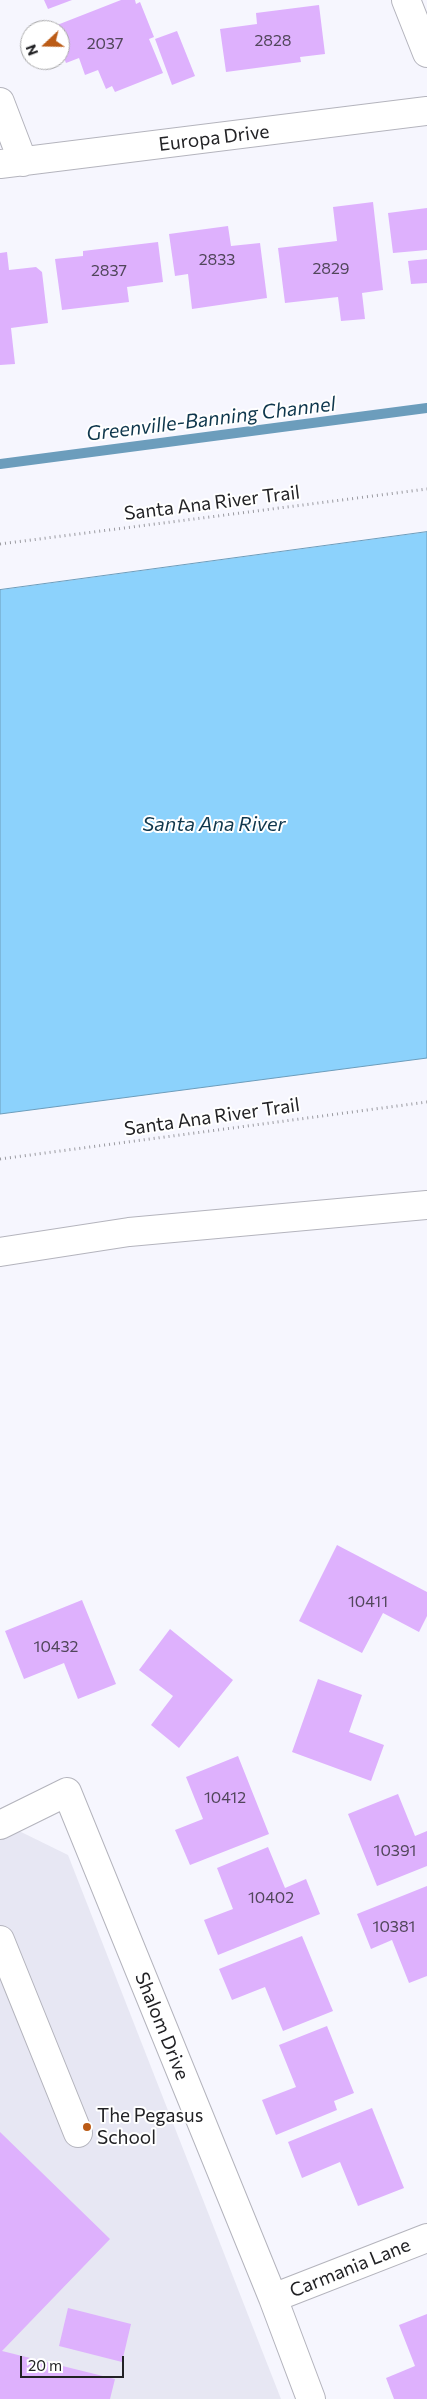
<!DOCTYPE html>
<style>
body{margin:0}
#map{position:relative;width:427px;height:2399px;overflow:hidden;background:#f6f6fe;font-family:Commissioner,sans-serif}
canvas{display:block}
.north{position:absolute;left:20px;top:20px;width:50px;height:50px;box-sizing:border-box;background:#fff;border:1px solid #a7a7a8;border-radius:50%;rotate:249deg;font-size:14px;font-weight:700;line-height:20px;text-align:center;color:#222225}
.north::after{content:'';display:block;margin:auto;width:18px;height:22px;background:#bb5b16;clip-path:polygon(50% 0,100% 100%,50% 72%,0 100%)}
.scale{position:absolute;left:20px;top:2356px;width:104px;height:22px;box-sizing:border-box;border:2px solid #222225;border-top:0;padding-left:6px;font-size:15px;line-height:18px;white-space:nowrap;color:#222225;-webkit-text-stroke:4px #fff;paint-order:stroke}
</style>
<div id="map">
<canvas width="427" height="2399"></canvas>
<div class="north">N</div>
<div class="scale">20 m</div>
</div>
<script>
const c = document.querySelector('canvas').getContext('2d');
c.lineJoin = 'round';
function fillPath(path, color) { c.fillStyle = color; c.fill(path, 'evenodd'); }
function trace(path, color, width, dash) { c.strokeStyle = color; c.lineWidth = width; c.lineCap = dash ? 'butt' : 'round'; c.setLineDash(dash || []); c.stroke(path); }
function write(font, color, halo, rows, align = 'center') {
  c.font = font + ' Commissioner,sans-serif'; c.lineWidth = 4; c.setLineDash([]); c.textBaseline = 'middle'; c.strokeStyle = halo; c.fillStyle = color; for (const [text, x, y, turn = 0] of rows) {
    c.save(); c.translate(x, y); c.rotate((+turn || 0) * Math.PI / 180); c.textAlign = isNaN(turn) ? turn : align; if (halo) c.strokeText(text, 0, 0); c.fillText(text, 0, 0); c.restore();
  }
}
const built = new Path2D(`
 M15,1829L68,1855L281,2399H0V1834Z`);
const water = new Path2D(`
 M427,532V1058L0,1114V590Z`);
const stream = new Path2D(`
 M0,464L427,408`);
const building = new Path2D(`
 M44,0H72L48,9Z
 M121,0H135L136,4L140,2L154,37L149,39L163,73L115,92L112,86L106,89L98,70L85,75L79,58L66,63L60,48V30H53L52,27Z
 M319,5L325,54L300,57L301,62L226,72L220,29L257,24L256,13Z
 M177,31L195,76L172,85L155,39Z
 M373,202L383,290L362,293L365,319L341,321L338,297L285,303L278,248L337,241L333,207Z
 M427,208V250L393,253L388,213Z
 M228,226L231,246L260,243L267,298L192,309L188,274L175,276L169,234Z
 M158,242L163,282L127,287L129,302L62,310L55,259L83,256V251Z
 M7,252L9,270L36,267L42,272L48,323L11,328L15,364L0,365V253Z
 M427,259V283L411,284L408,261Z
 M337,1545L427,1592V1616L419,1632L383,1613L362,1653L299,1621Z
 M82,1600L116,1684L78,1699L64,1663L24,1679L5,1631Z
 M170,1629L233,1680L179,1748L151,1725L173,1696L139,1670Z
 M318,1679L362,1695L349,1732L384,1745L371,1781L292,1752Z
 M238,1756L269,1834L190,1865L175,1830L203,1819L186,1777Z
 M398,1794L415,1836L427,1831V1866L377,1886L348,1814Z
 M268,1847L285,1888L306,1879L320,1914L218,1955L204,1920L233,1909L217,1868Z
 M427,1886V1976L409,1983L392,1940L371,1949L357,1914Z
 M302,1936L333,2011L283,2031L265,1987L232,2000L219,1969Z
 M327,2026L354,2093L334,2101L337,2110L276,2135L262,2100L296,2087L279,2045Z
 M372,2108L404,2188L358,2206L340,2162L302,2178L288,2142Z
 M0,2132L110,2239L2,2351L115,2379L110,2399H0Z
 M68,2308L131,2324L122,2362L59,2346Z
 M427,2314V2399H394L386,2378L415,2366L399,2325Z`);
const path = new Path2D(`
 M0,544L427,489
 M0,1159L427,1102`);
const minor = new Path2D(`
 M406,0L427,53
 M0,102L23,162
 M0,164L427,111
 M0,1252L129,1232L427,1205
 M0,1825L67,1792L273,2298L311,2399
 M0,1940L78,2133
 M273,2298L427,2238`);
const markers = [
 [87,2127,5,"#bb5b16"]
];
const numberNames = [
 ["2828",273,41],
 ["2037",105,44],
 ["2833",217,260],
 ["2829",331,269],
 ["2837",109,271],
 ["10411",368,1602],
 ["10432",56,1647],
 ["10412",225,1798],
 ["10391",395,1851],
 ["10402",271,1898],
 ["10381",394,1927]
];
const streetNames = [
 ["Europa Drive",214,138,-7],
 ["Santa Ana River Trail",212,503,-7],
 ["Santa Ana River Trail",212,1117,-8],
 ["Shalom Drive",162,2026,68],
 ["Carmania Lane",350,2268,-22]
];
const poiNames = [
 ["The Pegasus",97,2116],
 ["School",97,2138]
];
const waterNames = [
 ["Greenville-Banning Channel",211,419,-7],
 ["Santa Ana River",214,824]
];
fillPath(built, '#e7e7f3');
fillPath(water, '#8cd2fc');
trace(water, '#6c9dbc', 1);
trace(stream, '#6c9dbc', 10);
fillPath(building, '#deb1fd');
trace(minor, '#b4b4bd', 30);
trace(path, '#9a9aa0', 3, [1, 4]);
trace(minor, '#fff', 28);
for (const [x, y, r, color] of markers) { const dot = new Path2D(); dot.arc(x, y, r, 0, 2 * Math.PI); c.fillStyle = color; c.fill(dot); trace(dot, '#fff', 2); }
write('16px', '#51465b', null, numberNames);
write('19px', '#222225', '#fff', streetNames);
write('19px', '#222225', '#fff', poiNames, 'left');
write('italic 20px', '#0f374d', '#fff', waterNames);
</script>
